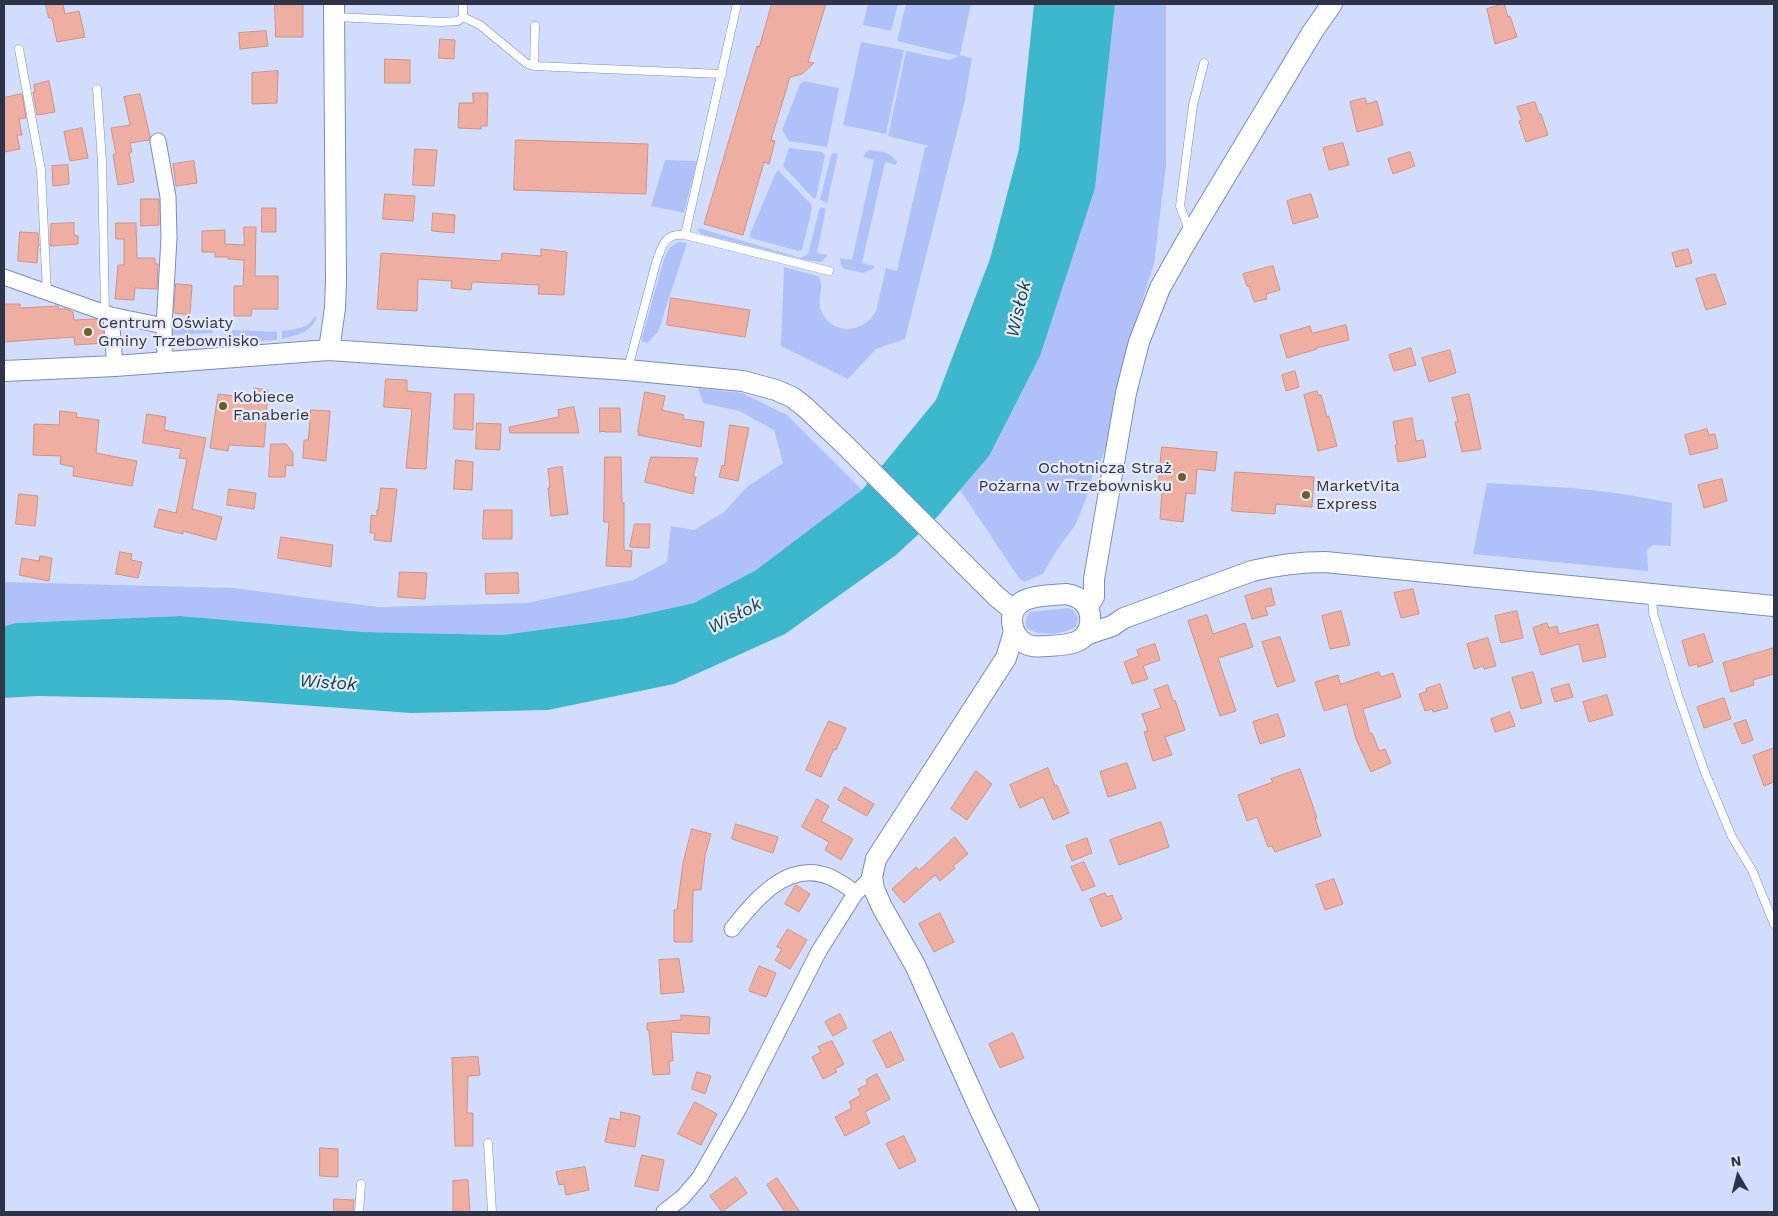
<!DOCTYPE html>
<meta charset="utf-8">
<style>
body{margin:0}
#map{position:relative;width:1778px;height:1216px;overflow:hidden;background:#d2ddfe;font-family:"Work Sans",sans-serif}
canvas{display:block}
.frame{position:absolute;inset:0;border:5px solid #2e344a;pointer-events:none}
.north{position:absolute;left:1713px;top:1151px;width:50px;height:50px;-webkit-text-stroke:4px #e7eaf6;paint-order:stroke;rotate:352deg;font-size:14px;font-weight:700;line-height:20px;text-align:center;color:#2e344a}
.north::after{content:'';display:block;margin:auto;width:18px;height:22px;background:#2e344a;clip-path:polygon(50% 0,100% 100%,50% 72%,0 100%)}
</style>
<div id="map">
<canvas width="1778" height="1216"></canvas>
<div class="frame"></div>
<div class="north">N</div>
</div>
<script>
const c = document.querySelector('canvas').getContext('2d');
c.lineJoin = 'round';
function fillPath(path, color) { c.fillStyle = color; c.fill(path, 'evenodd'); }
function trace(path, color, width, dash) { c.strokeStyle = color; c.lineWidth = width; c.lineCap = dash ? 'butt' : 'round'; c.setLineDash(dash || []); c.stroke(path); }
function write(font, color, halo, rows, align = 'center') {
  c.font = font + ' "Work Sans",sans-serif'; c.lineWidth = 4.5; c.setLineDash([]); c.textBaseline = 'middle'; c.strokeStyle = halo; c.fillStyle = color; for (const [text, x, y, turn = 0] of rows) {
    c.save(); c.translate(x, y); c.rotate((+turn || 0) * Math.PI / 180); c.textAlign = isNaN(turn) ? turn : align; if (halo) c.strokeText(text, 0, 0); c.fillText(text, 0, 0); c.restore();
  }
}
const green = new Path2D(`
 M868,4H898L891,31L863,25Z
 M906,4H971L960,55L972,58L965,100L905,339L876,349L848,379L781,346L784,267L818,276C825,285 817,299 821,310C831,336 864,334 876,311L886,268L897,271L925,148L929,146L888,136L906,51L949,60L959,56L897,41Z
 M1115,4H1166V166L1154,264L1124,358L1112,430L1103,456L1092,475L1091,485L1076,524L1057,550L1043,574L1024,582L1019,578L960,490L989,456L1095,188Z
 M861,42L904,50L886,134L843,125Z
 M804,81L839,88L827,147L789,141L782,130L800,84Z
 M789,148L822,152L825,155L816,198H813L783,166Z
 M870,150C881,151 891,152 897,162L896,165L885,162L862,263L874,266L873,269L863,273L844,269L841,265L840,258L852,260L874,160L863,157L866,152Z
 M834,153L838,154L827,203L820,200L831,155Z
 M665,160L697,161L684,213L651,206Z
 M778,170L811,204L812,208L802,250L798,251L751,238L750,234L776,172Z
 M821,207L826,209L817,253L828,255L821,262L806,260L701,234L697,229H702L801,258L808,254L819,210Z
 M679,242L687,243L658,332L647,343L641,341L664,259L670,247Z
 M315,316L317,317C312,332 297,335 282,339V331C296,329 308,329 315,316Z
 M169,327L213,329V333L170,335Z
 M232,330L277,332V340L233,342Z
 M698,388L742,393L787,415L862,490L756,570L694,603L626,618L503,635L363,632L180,616L16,623L4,626V582L234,588L378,607L527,603L633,580L667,562L671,526L694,530L724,512L747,487L783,463L774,430L739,411L703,403Z
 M1487,483L1573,488L1624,494L1672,503L1671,546L1653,545L1647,550L1648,571L1473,554Z
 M1068,608L1073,610L1078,618L1076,626C1067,635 1035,637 1026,627V618L1030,612Z`);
const water = new Path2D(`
 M1034,4H1115L1095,188L1040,356L989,456L937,517L896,555L785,634L674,684L548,710L411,713L230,700L38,696L4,698V626L16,623L180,616L363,632L503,635L626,618L694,603L756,570L862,490L936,400L990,259L1019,149Z`);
const building = new Path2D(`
 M46,4H63L65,14L79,11L85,37L57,42L52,18H49Z
 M275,4H303V37H276Z
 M772,4H826L808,62L814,63L802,74L790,77L771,140L775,141L769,164L764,162L743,235L704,224L757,46L759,47Z
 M1504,4L1508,17L1510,16L1517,37L1495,44L1487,9Z
 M266,31L268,46L240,49L239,33Z
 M440,39L455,40L454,59L439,58Z
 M385,59L410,60V83H385Z
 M278,71L277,103L252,104V73Z
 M49,81L55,112L37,115L33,92H35L34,85Z
 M473,93H488L487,126H481V129L458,128L459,103H473Z
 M22,94L26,118L19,119L22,135H17L20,149L4,152V98Z
 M140,94L150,136L149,140L130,143L132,152H129L134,182L118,185L113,155L116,154L111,128L130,125L124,97Z
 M1365,98L1367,104L1377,101L1383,125L1357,132L1350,102Z
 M1535,102L1539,114H1541L1548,135L1526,142L1519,121L1522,120L1517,107Z
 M82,128L88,158L70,161L64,132Z
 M516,140L648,144L646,194L514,190Z
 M1343,143L1349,165L1329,170L1323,148Z
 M415,149L437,150L434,186L413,185Z
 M1410,152L1415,166L1393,174L1388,159Z
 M194,161L197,183L176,186L173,164Z
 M68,165L69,184L53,186L52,166Z
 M385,194L415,196L413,221L383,219Z
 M1311,194L1318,217L1293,224L1287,201Z
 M141,199H159V225L141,226Z
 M262,208H276V232H262Z
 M433,213L455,215L454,233L432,231Z
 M74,223V235L78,236V244L50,246L51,224Z
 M116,223H136L137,258H155V264H158L157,289L135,288L134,300L115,299L118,265H124V239H116Z
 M244,227H256L255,276H278V309H252L251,316H234V286H243L244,260L228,259V257H215V252H202V231L225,230V244L244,245Z
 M20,232L38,233L39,246H38L37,263L18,261Z
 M541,249L567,252L564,295L538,294L539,285L472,282L471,290L451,288L452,281L418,279L417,311L377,309L381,253L501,261L502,253L541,256Z
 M1688,249L1692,263L1676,267L1672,253Z
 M1273,266L1280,290L1266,294L1267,299L1254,302L1249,286H1247L1243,274Z
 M1715,274L1726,304L1706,310L1696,279Z
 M176,284L192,285L190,315L174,313Z
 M671,298L750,310L745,337L667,325Z
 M4,304H20V308L58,306L59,309H66L73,312L74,320L95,319L102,322L104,343L75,345L74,337L4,342Z
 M1346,325L1349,340L1316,348L1317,349L1287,358L1280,335L1310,326L1312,333Z
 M1411,348L1416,365L1394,371L1389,355Z
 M1450,350L1456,373L1429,382L1422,358Z
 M1295,371L1299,387L1286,391L1282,375Z
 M386,379L407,380V391L431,393L426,469L406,468L412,409L384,407Z
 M254,388L268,390L264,447L229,445L228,451L210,448L218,394L252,398Z
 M1317,391L1318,395H1321L1327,417L1329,416L1337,446L1318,451L1304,395Z
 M645,392L665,396L662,410L684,415L683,419L704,422L701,447L638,435L639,432H638Z
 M455,394H474L473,430L454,429Z
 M1469,394L1481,449L1462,452L1455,422H1458L1452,398Z
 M574,407L579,433H510L509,427L559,417L558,410Z
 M600,408H620L621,432H605V431L600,432Z
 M311,410L330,411L326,461L303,458L304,440H308Z
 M60,411L77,413L76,417L99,420L96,453L137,461L132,486L73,476L74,467L60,464L61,456L33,455L34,424L59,425Z
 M147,414L166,417L164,430L206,438L192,509L222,517L216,540L183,531V534L154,527L159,509L176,513L187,459L179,458L181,449L143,443Z
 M1412,418L1416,441L1423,440L1426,457L1398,462L1395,445H1397L1393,422Z
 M477,423L501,424L500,450L476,449Z
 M730,425L749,428L738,481L719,477L722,465L724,466Z
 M1707,429L1709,435L1715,434L1718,448L1690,455L1685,435Z
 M271,444H286L293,453V466L286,465L285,477H269Z
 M1162,447L1217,452L1215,471L1197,469L1195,494L1186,493L1183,522L1160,519L1162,491H1158Z
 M605,457H621L622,503H624V550L632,551L631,567L606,566L609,522H604Z
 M651,457L698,458L693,477H696L693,494L645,482Z
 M456,460L473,462L472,490L454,489Z
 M562,467L568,514L551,516L548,488H550L548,469Z
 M1235,472L1314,477L1312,507L1276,504L1275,514L1232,511Z
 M1722,479L1727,501L1704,508L1698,485Z
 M381,488L397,489L391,542L374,540L375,533H370L371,515L377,516V510H378Z
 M229,489L256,493L254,509L227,505Z
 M19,494L38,496L35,526L16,524Z
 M484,510H512V539H483Z
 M635,524H650L649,548L630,547Z
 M281,537L333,545L331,567L278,558Z
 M120,552L132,554L131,560L142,562L138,578L116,574Z
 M40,556L52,558L49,581L19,575L22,558L39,561Z
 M400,572L427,573L425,599L398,597Z
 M518,573L519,593L486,594L485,574Z
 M1271,588L1275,605L1265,607L1268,615L1252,619L1245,596Z
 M1413,589L1419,614L1401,618L1394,593Z
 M1341,611L1350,645L1330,649L1322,616Z
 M1517,611L1523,638L1501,643L1495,616Z
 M1207,615L1213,634L1245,623L1253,647L1218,658L1236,711L1220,716L1188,621Z
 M1547,623L1549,628L1557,626L1559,634L1598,624L1606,657L1583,662L1579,644L1541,655L1533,628Z
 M1704,634L1713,662L1698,667L1697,664L1689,666L1682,641Z
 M1280,637L1295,681L1277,687L1262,642Z
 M1488,638L1496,666L1484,669L1483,666L1474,669L1467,644Z
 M1155,644L1160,660L1143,666L1148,679L1132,684L1124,662L1139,656L1137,650Z
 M1774,648V674L1753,680L1754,685L1731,692L1723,663Z
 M1379,672L1381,677L1393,673L1401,697L1363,709L1370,734L1372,733L1379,751L1385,749L1391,763L1371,772L1356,739L1347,704L1324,711L1315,682L1338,675L1340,684Z
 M1533,672L1542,703L1521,709L1512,678Z
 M1440,684L1448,708L1433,712L1432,709L1425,711L1419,694L1427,691L1426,689Z
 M1569,684L1573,697L1555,702L1551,689Z
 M1168,685L1173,701L1175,700L1185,730L1165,737L1172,755L1153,761L1144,732L1148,731L1142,714L1161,708L1154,690Z
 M1607,695L1613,715L1589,722L1583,702Z
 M1724,698L1731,719L1704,728L1697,707Z
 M1510,712L1515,726L1495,732L1491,719Z
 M1278,714L1285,736L1260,744L1253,722Z
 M1746,720L1753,740L1742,744L1734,724Z
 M829,721L846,728L836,750L834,749L821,777L806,770Z
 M1774,748V782L1764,786L1753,756Z
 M1127,763L1136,788L1108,797L1100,772Z
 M1048,768L1055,786L1057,785L1069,813L1053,820L1043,797L1020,808L1010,785Z
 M1300,769L1317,818H1315L1321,836L1275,852L1272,846L1268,847L1257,817L1247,821L1238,795L1273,782L1271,779Z
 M976,771L992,784L967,820L951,809Z
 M845,787L874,804L867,816L838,800Z
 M817,799L829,806L821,821L853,839L841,860L825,850L829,842L802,827Z
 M1161,822L1169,847L1119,865L1110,840Z
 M736,824L778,837L773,853L732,839Z
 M692,829L711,834L705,856L701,890H693L692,942H674V910H677L683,863Z
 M955,837L968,854L953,866L955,868L940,881L935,875L904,903L892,889L916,867L919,870Z
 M1087,838L1092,853L1072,861L1066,846Z
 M1084,862L1095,886L1082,891L1071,867Z
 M1334,879L1343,904L1325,910L1316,885Z
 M796,885L810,894L799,912L785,904Z
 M1105,893L1107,897L1112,895L1122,919L1101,927L1090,899Z
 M940,913L954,942L934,952L919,924Z
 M788,929L807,940L790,969L775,960L782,949L777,947Z
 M679,959L684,992L661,994L659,960Z
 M759,966L776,973L766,997L749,991Z
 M840,1014L847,1028L833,1036L825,1022Z
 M681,1015L710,1017L709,1034L671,1032L673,1061H669L670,1074L653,1075L649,1030H647V1023L681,1020Z
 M891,1032L904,1060L887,1068L873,1041Z
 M1013,1033L1024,1058L1000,1068L989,1044Z
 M832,1041L844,1064L835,1069L837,1072L823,1079L812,1057L821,1052L818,1047Z
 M478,1057L480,1075L468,1076L467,1113H473V1146H455L452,1058Z
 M697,1072L711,1076L705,1094L692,1089Z
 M877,1074L890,1099L865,1112L870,1123L845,1136L835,1117L852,1108L849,1102L861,1095L858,1089L868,1084L866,1080Z
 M695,1102L717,1114L701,1145L678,1134Z
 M621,1112L640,1116L635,1147L605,1142L610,1118L620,1120Z
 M904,1136L916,1161L899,1169L886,1144Z
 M320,1148L338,1149V1177L320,1176Z
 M642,1155L664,1160L658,1191L635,1186Z
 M585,1167L589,1190L566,1195L564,1184L559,1185L556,1172Z
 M736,1177L747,1193L722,1212L710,1196Z
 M777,1178L800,1212H785L767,1185Z
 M468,1180L470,1212H453V1181Z
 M334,1199L354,1200L353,1212H334Z`);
const lane = new Path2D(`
 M336,17L441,22L458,21L463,17V4
 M463,17L480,25L526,63L534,66L722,74
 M19,49L41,170L47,293
 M534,66L535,26
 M97,89L102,162L105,313
 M1189,230L1180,206L1193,105L1204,63
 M685,235L737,4
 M628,368L656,263C662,246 664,233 685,235L829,271
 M1652,594L1653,613L1678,695L1704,770L1732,837L1752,870L1774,924
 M488,1143L492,1212
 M359,1212L361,1184`);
const street = new Path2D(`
 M158,141L168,197L169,238L164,326L165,362
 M4,277L111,315L164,326
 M111,315L115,366
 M732,929C755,900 788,859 830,877C840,882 848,886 855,894
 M664,1212L683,1197L700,1177L739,1108L819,951L855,894L872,877`);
const secondary = new Path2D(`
 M329,350L335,308L336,281L334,4
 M4,371L115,366L329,350L627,370L743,381L776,390L792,397L805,407L845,445L996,596L1014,611
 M1066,594C1081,596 1092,607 1090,623C1088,645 1065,645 1048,646C1040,646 1033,648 1026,644C1017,639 1013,632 1012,622C1011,593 1046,596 1066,594Z
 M1087,607L1094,597V579L1126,393L1139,342L1160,288L1186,242L1313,31L1332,4
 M1014,632L1006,658L876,859L872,877L874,889L882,907L915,965L980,1110L1029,1212
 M1085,635L1112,626L1124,618L1252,571C1277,565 1300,562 1325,562L1774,606`);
const markers = [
 [88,332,5,"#6d5c2a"],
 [223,406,5,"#6d5c2a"],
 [1182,477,5,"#6d5c2a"],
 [1306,495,5,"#6d5c2a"]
];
const poiNames = [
 ["Centrum Oświaty",98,323],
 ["Gminy Trzebownisko",98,341],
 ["Kobiece",233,397],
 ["Fanaberie",233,415],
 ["Ochotnicza Straż",1172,468,"right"],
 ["Pożarna w Trzebownisku",1172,486,"right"],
 ["MarketVita",1316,486],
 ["Express",1316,504]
];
const waterNames = [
 ["Wisłok",1019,309,-77],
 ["Wisłok",735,616,-27],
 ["Wisłok",328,683,4]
];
fillPath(green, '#b0c1f9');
fillPath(water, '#3db7cc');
fillPath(building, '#eeaea1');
trace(building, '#d09185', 1);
trace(lane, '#7c8bbe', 9);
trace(street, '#7c8bbe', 17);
trace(secondary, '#7c8bbe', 22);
trace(lane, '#fff', 8);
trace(street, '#fff', 15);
trace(secondary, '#fff', 20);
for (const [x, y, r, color] of markers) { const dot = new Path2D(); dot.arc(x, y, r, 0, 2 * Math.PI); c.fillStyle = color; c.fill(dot); trace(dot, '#e7eaf6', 2); }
write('16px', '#2e344a', '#e7eaf6', poiNames, 'left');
write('italic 18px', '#0f454e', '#e7eaf6', waterNames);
</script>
